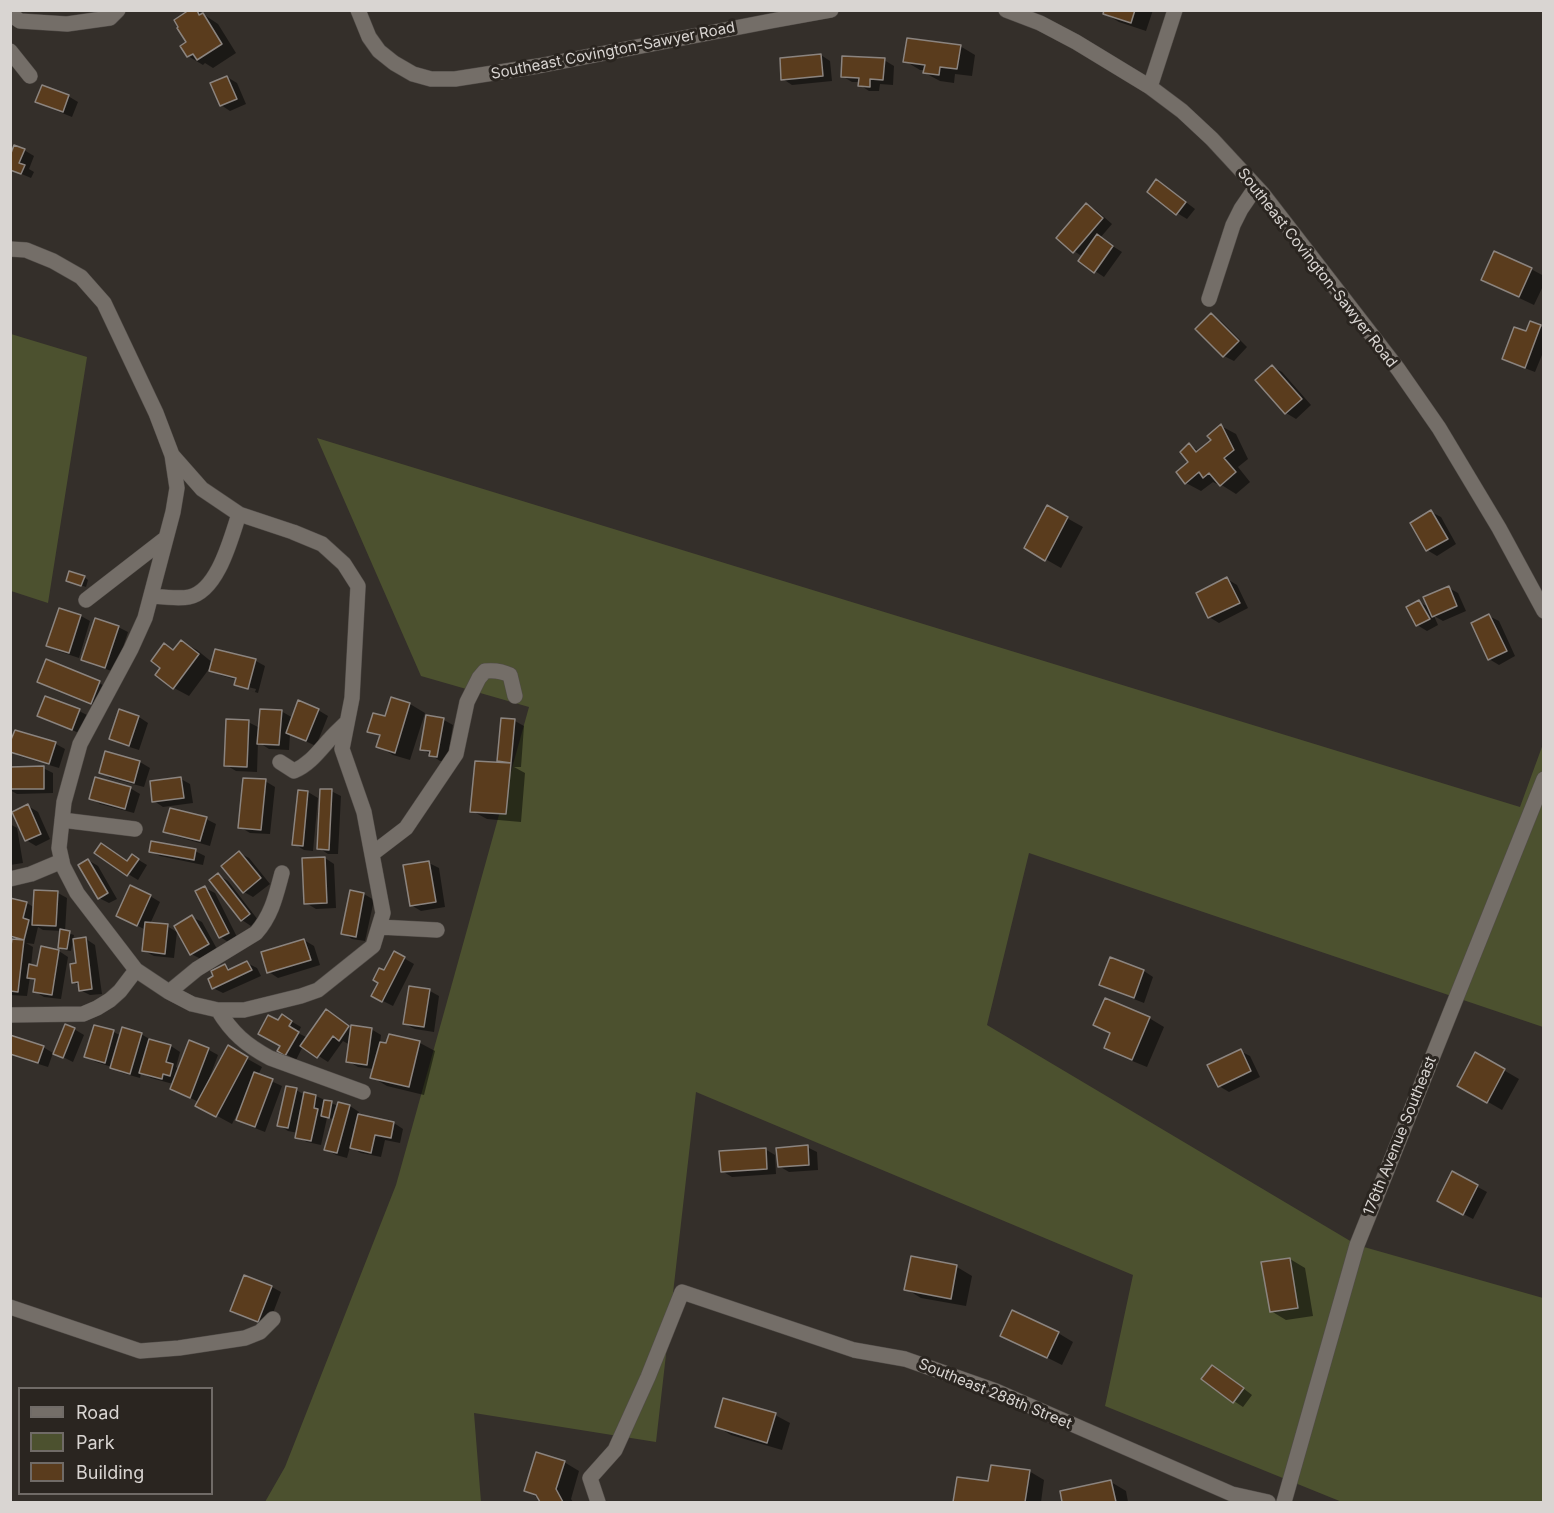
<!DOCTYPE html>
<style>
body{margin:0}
#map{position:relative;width:1554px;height:1513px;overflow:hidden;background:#342f2a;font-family:Inter,sans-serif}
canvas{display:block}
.frame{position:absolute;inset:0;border:12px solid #d9d5d2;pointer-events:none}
.legend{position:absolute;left:18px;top:1387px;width:195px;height:108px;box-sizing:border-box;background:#2a2520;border:2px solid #706b67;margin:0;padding:8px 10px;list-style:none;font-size:18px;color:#d9d5d2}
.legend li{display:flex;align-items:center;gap:12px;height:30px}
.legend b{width:30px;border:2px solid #706b67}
</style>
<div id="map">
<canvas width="1554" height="1513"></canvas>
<div class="frame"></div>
<ul class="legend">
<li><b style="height:8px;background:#746e68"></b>Road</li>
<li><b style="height:16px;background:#4c512f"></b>Park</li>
<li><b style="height:16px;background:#5a3c1d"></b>Building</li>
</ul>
</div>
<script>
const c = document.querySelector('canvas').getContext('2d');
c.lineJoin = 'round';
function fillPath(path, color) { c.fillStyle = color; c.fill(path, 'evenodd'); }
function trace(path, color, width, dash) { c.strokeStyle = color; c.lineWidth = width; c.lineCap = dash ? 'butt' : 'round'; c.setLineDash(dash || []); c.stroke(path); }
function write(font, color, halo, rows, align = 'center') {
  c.font = font + ' Inter,sans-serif'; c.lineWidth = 6; c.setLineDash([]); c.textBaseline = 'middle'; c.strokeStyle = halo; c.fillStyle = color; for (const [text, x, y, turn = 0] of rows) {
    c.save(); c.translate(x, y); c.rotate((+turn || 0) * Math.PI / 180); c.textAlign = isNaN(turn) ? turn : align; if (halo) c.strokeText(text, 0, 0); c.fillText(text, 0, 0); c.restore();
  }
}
const green = new Path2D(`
 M11,334L87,357L48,603L11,591Z
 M317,438L1520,807L1543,744V1027L1029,853L987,1025L1357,1245L1543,1298V1502H1342L1105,1406L1133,1275L696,1092L656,1442L474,1413L481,1502H265L285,1467L396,1185L529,707L421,676Z`);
const shadow = new Path2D(`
 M197,10L218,24L236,53L213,68L205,63L203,65L188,56V43Z
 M1105,10H1153L1146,31L1119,22L1104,13Z
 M960,46L975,55L972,76L955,74L954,83L940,81L925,73V70H920L905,61Z
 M821,55L830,61L832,81L792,85L783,79Z
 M884,60L894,66L893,85L880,84L879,91H869L860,85V82H852L842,76Z
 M227,77L237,83L246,104L230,111L221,105Z
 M68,96L78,102L72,117L47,107L37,101Z
 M24,150L34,156L29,169L34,172L31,178L10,169Z
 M1157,181L1166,187L1195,209L1187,219L1177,213Z
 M1087,205L1096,210L1112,224L1100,238L1122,252L1104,277L1095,271L1083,257L1074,251Z
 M1531,269L1544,276V284L1534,305L1498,288L1483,280Z
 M1211,315L1221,321L1247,347L1234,361L1224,356Z
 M1531,323L1544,328V350L1535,372L1514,364L1504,358L1527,333Z
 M1273,367L1282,372L1311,405L1296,419L1286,413L1257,380Z
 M1221,426L1236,434L1248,459L1238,467L1250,482L1236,494L1220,484L1219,485L1213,482L1201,491L1186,483L1190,462L1189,445L1199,451L1213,440Z
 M1047,507L1083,527L1061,568L1026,548Z
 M1431,512L1441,517L1456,544L1437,556L1427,550Z
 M84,577L88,580L86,587L72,582Z
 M1227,579L1237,585L1248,608L1219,623L1209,617Z
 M1449,588L1458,593L1466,611L1443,621L1434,616L1438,625L1427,631L1417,625L1408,608L1419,602L1430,608Z
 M60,610L81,616L90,621L79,658L58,651L48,646Z
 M1489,616L1499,621L1515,656L1499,665L1489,659Z
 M118,627L128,632L115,672L93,665L83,660Z
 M182,642L197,650L213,663L216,651L256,661L265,666L258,693L245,689L255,692L256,689L244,686V689L236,684L237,680L220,675L209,669L189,696L174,688L162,668L165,645L175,651Z
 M47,661L99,683L114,691L106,711L54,690L39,681Z
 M410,704L425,713L410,760L393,755L378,746L381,737L369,731L386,718Z
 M318,710L328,716L316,746L290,734L289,750L269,749L258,742L257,772L236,771L226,765L248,722L260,728L281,711L293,718Z
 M79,711L89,716L82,734L48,721L39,716Z
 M120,711L139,717L148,723L139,750L120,744L111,738Z
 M444,720L453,725L447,762L440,761L422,749Z
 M515,721L524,726L521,767H514L525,773L521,822L487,819L472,811L505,764L498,760Z
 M16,732L56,744L65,749L59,768L19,756L10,751Z
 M106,753L140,762L150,768L144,787L110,778L101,772Z
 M10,768H43L53,773V793L17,794L10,790Z
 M181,779L190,784L193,803L163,807L154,801Z
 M265,781L275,787L270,834L250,833L240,827Z
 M130,788L140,794L134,813L100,804L90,798Z
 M331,791L341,796L338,854H328L319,848Z
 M308,792L318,798L313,851L304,850L294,844Z
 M28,806L38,812L50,839L36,846L26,840Z
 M206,819L216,824L210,846L175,836L165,831Z
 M10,824L17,828L23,863L10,865Z
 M150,851H195L205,856L203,865L160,856Z
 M239,853L249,858L270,884L253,897L244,892Z
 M132,856L147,865L138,880L128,874V862Z
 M325,858L334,864L336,908L316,909L306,903Z
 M88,860L98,866L117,899L109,903L99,898Z
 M429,863L439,868L445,907L421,911L411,905Z
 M218,875L228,881L258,920L251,926L242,920Z
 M205,888L215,893L238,939L230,943L220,937Z
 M351,892L364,894L374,900L365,941L352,939L343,933Z
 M58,893L67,898L65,932L74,935L71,951L64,950L59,947L62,931L43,930L38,927L34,944L26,943L33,947L31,966L38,967L59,951L68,957L61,999L44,997L34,991L36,981L30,977L27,996L10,995V966L14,939L10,938V899L27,903L35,908Z
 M150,896L160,902L150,924L167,926L177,932L174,958L154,956L144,951L146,930L128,921Z
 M192,917L202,922L217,949L201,959L191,954Z
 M86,939L95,945L102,994L90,995L80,990V986L73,982Z
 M304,940L314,946L320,965L278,978L269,972Z
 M395,953L414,964L393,1006L373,996Z
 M1111,959L1144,971L1153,977L1144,1003L1111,990L1101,985Z
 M247,963L257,968L261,976L223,993L213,988L225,966L232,970Z
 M430,991L439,996L434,1032L415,1029L405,1024Z
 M282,1016L301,1027L298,1033L308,1038L342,1023L352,1030L371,1029L381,1035L380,1043L388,1045L390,1035L420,1043L435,1051L424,1095L387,1086L372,1077L374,1069L358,1067L348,1061L350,1045L343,1041L328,1062L303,1046L296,1060L279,1050L282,1046L279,1022Z
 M1149,1018L1164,1027L1147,1067L1120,1056L1105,1047Z
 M95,1027L114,1032L121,1036L141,1034L151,1040L171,1046L180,1052L176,1067L179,1069L190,1042L209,1050L218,1055L209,1079L211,1080L228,1048L262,1067L258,1075L282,1086L265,1132L247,1125L238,1120L241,1111L239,1110L232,1124L197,1105L199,1102L171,1089L173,1084L151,1078L141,1073L140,1078L122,1073L112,1067L96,1062L86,1057Z
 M74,1029L84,1035L73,1062L55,1053Z
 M10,1037L43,1047L53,1053L48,1067L10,1055Z
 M1240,1051L1250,1056L1260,1077L1229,1092L1219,1086Z
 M1476,1054L1519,1079L1502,1110L1459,1085Z
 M296,1090L305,1095L316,1096L338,1106L339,1103L350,1106L359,1112L358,1116L394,1123L403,1129L400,1143L385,1140L381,1157L361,1153L350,1147L347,1158L336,1155L326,1149L334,1119L327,1118L321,1145L307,1142L297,1137L298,1133L288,1131L279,1125Z
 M807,1147L817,1152L818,1170L789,1172L779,1166Z
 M765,1149L775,1155L776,1174L732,1177L722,1171Z
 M1452,1173L1487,1192L1473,1219L1448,1206Z
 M912,1258L957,1267L972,1276L966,1306L921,1298L906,1289Z
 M1290,1259L1305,1268L1313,1316L1286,1320L1271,1311Z
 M272,1287L281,1292L268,1326L241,1316L232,1310Z
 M1058,1333L1073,1342L1062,1365L1002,1335Z
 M1222,1372L1252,1395L1243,1407L1234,1401Z
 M775,1415L790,1423L782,1450L731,1435L716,1426Z
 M564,1462L579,1471L571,1499L573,1502H542L540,1499L526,1491Z
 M1029,1471L1044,1480L1041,1502H957L955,1501L990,1483Z
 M1111,1482L1126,1491L1128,1502H1064L1062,1492Z`);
const building = new Path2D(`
 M189,10H197L199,15L203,13L222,44L197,60L193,54L187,57L180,46L186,42L177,28L178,27L174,20Z
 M1104,10H1135L1131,23L1103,14Z
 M907,38L961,45L957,69L940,67L939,75L923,73L925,65L903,62Z
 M821,54L823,76L781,80L780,58Z
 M842,56L885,58L883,80L870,79V87L858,86L859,78L841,77Z
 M227,76L237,99L220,106L210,83Z
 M42,85L69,95L63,112L35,102Z
 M14,145L25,149L19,163L25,165L21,174L10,170V156Z
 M1156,179L1186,202L1176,215L1147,192Z
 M1086,203L1103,218L1073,253L1056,238Z
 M1097,234L1113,246L1094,273L1078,261Z
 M1494,251L1532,268L1519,297L1481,280Z
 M1211,313L1239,341L1223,357L1195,329Z
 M1530,321L1541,325L1525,368L1502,359L1514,327L1526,331Z
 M1272,365L1302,399L1285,414L1255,380Z
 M1221,424L1234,450L1224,458L1236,472L1220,486L1209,473L1203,478L1199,472L1185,484L1176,472L1188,462L1180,452L1189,443L1196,452L1211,440L1207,436Z
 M1047,505L1068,517L1045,561L1024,548Z
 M1431,510L1448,539L1426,551L1410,523Z
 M69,571L85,576L81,586L66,581Z
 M1227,577L1240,603L1208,618L1196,593Z
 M1449,586L1457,606L1432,617L1423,597Z
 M1419,600L1430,619L1416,626L1406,607Z
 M59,608L81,615L69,653L46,646Z
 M1489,614L1507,651L1488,660L1471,623Z
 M95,618L119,626L105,668L81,660Z
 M181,640L199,654L173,689L155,675L160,668L151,661L164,643L173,650Z
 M215,649L256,659L248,689L234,685L236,678L209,671Z
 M46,659L100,681L91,704L37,682Z
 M45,696L80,709L72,730L37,716Z
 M391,697L410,703L395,753L376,747L380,735L367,732L373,713L385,716Z
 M298,700L319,709L306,741L286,733Z
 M119,709L139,716L129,746L109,739Z
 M260,709L282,710L279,745L257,744Z
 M426,715L444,718L437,757L429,756L430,751L420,750Z
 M501,718L515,719L511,763L497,761Z
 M226,719L249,720L247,767L224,766Z
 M15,730L56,742L49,764L10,752V742Z
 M105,751L140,761L134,783L99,773Z
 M475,761L511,763L506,814L470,812Z
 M44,766V789H10V767Z
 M95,777L131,787L125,809L89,799Z
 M181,777L184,798L152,802L150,781Z
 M243,778L266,779L261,830L238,828Z
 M320,789H332L329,850L317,849Z
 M298,790L308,791L303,846L292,845Z
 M28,804L41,834L25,841L12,812Z
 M170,808L207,817L200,841L163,832Z
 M151,841L196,849L194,860L149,852Z
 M101,843L127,861L132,854L139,859L127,876L94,853Z
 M239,851L261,878L243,893L221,866Z
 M325,857L327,903L304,904L302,858Z
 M88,859L108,893L98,899L78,865Z
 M429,861L436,902L410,906L403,865Z
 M218,873L250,914L241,921L209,880Z
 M130,885L151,895L137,926L116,916Z
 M205,886L229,933L219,938L195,891Z
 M34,890L58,891L56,926L32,925Z
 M350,890L364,893L356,937L341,934Z
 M10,898L27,902L23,918L29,920L24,940L10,936Z
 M192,915L209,944L190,955L174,926Z
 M145,922L168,924L165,954L142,951Z
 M60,929L70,931L67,949L58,948Z
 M86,937L92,989L79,991L78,982L72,983L70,964L76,963L73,939Z
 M12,939L24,940L18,992L10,991V952Z
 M304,939L311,960L267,973L261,952Z
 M41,946L59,950L52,995L33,992L35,979L27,978L29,964L37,966Z
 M394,951L405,957L382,1002L371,996L378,983L373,980L379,968L384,970Z
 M1110,957L1144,970L1134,998L1099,985Z
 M247,961L252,970L212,989L208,979L213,976L211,971L225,964L228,970Z
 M409,986L430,989L424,1027L403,1024Z
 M1105,998L1150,1017L1132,1060L1104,1048L1110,1033L1093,1025Z
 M326,1009L349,1026L339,1041L333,1036L317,1058L300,1046Z
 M282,1014L292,1021L289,1026L299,1032L285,1056L277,1051L280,1046L258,1034L268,1015L278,1020Z
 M65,1024L75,1028L63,1058L53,1054Z
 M94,1025L114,1030L105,1063L84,1057Z
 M351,1025L372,1028L367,1065L346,1062Z
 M122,1027L142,1033L130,1074L110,1068Z
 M389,1034L420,1041L409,1087L370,1078L380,1042L386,1043Z
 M10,1035L44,1046L38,1063L10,1054Z
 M149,1039L171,1045L166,1062L173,1064L170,1076L163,1074L162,1079L139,1073Z
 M189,1040L209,1048L190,1098L170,1089Z
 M228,1045L248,1057L216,1117L195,1106Z
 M1241,1049L1251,1071L1218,1087L1207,1065Z
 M1475,1052L1505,1069L1487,1103L1457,1086Z
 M254,1072L273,1079L255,1127L236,1120Z
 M286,1086L297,1088L288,1128L277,1126Z
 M304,1092L316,1095L314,1108L318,1109L311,1141L295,1138Z
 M324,1100L332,1101L329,1118L321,1116Z
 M338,1102L350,1105L337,1153L324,1150Z
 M358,1114L394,1122L391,1138L375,1135L371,1153L350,1148Z
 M808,1145L809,1165L778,1167L776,1148Z
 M766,1148L767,1169L721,1172L719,1151Z
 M1452,1171L1478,1185L1463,1215L1437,1201Z
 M911,1256L957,1265L951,1299L904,1290Z
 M1290,1258L1298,1308L1270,1312L1261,1262Z
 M244,1275L272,1286L258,1322L230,1311Z
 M1012,1310L1059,1332L1047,1358L1000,1336Z
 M1212,1365L1244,1388L1233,1403L1201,1379Z
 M723,1398L776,1413L767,1443L715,1427Z
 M536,1452L565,1461L556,1489L563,1502H540L536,1495L524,1491Z
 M991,1465L1030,1470L1025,1502H953L957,1477L988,1481Z
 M1111,1480L1116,1502H1062L1060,1491Z`);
const minor = new Path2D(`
 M358,10L369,37L379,51L394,63L413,74L431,79H455L538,66L771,21L831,10
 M1006,10L1040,23L1076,42L1150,87L1182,111L1212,139L1262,193L1398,369L1439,428L1499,528L1544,611
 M10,14L20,21L67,24L110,18L118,10
 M10,51L30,76
 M1150,87L1175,10
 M10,249L26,250L53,261L81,277L104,303L156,413L172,455L177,488L173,512L145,618L131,649L80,744L64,802L59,848L63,866L77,893L136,970L169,992L192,1004L218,1010H244L301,996L318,990L373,946L383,913L364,812L342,749L352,698L358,586L344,564L322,544L293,532L239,514L202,489L172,455
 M1209,299L1233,225L1241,209L1256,187
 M151,596C162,597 179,599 189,597C218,591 231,538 239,514
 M86,600L166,538
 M280,762L294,771C310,764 319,751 330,739C335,733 341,728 347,722
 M62,820L135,829
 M372,854L406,828L456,754L467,702L479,678L485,671C494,670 502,671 510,675L515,696
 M10,879L31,874L62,861
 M379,927L437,930
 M169,992L197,969L256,933C272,915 276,895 282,873
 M218,1010C232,1033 246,1045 270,1058L363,1092
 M10,1015L83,1014L97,1008L110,1000L120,991L136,970
 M10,1307L140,1351L179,1348L245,1338L260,1332L273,1319
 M598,1502L590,1478L615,1450L648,1377L682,1292L854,1350L905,1359L996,1391L1232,1494L1268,1502
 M1284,1502L1357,1245L1544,779`);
const streetNames = [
 ["Southeast Covington-Sawyer Road",613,51,-11],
 ["Southeast Covington-Sawyer Road",1317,268,52],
 ["176th Avenue Southeast",1400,1136,-68],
 ["Southeast 288th Street",995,1394,22]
];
fillPath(green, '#4c512f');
fillPath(shadow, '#0007');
fillPath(building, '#5a3c1d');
trace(building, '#8b847f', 1.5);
trace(minor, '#514c48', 16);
trace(minor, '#746e68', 15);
write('15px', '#d9d5d2', '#2a2520', streetNames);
</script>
